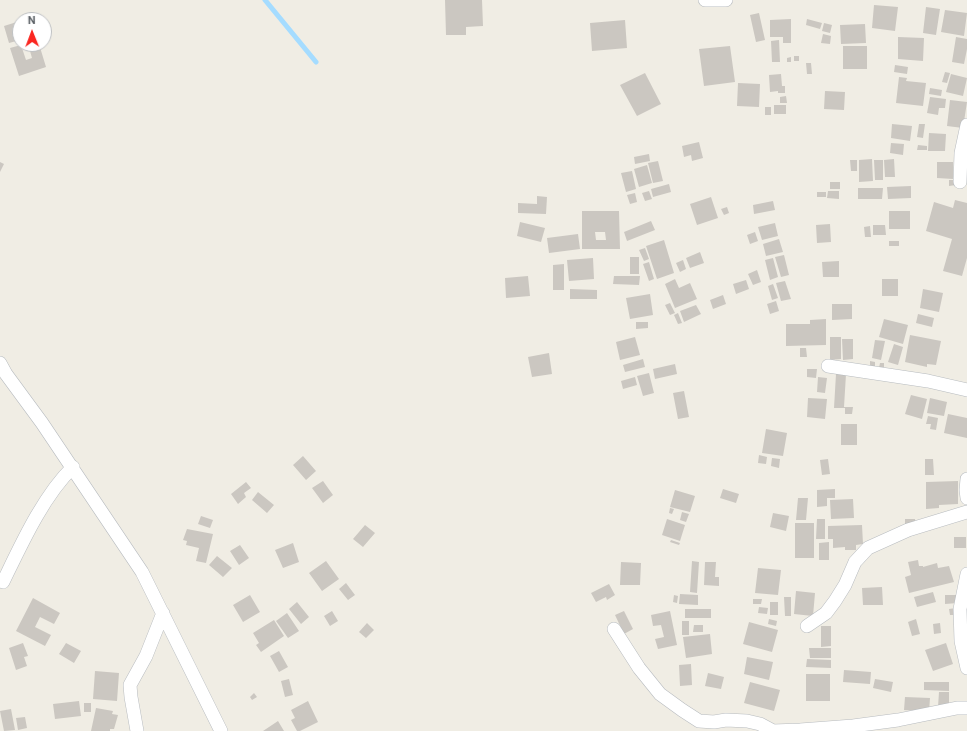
<!DOCTYPE html>
<style>
body{margin:0}
#map{position:relative;width:967px;height:731px;overflow:hidden;background:#f0ede4;font-family:Roboto,sans-serif}
canvas{display:block}
.north{position:absolute;left:12px;top:12px;width:40px;height:40px;box-sizing:border-box;background:#fff;border:1px solid #bec0c2;border-radius:50%;rotate:359deg;font-size:11px;font-weight:700;line-height:16px;text-align:center;color:#5c6166}
.north::after{content:'';display:block;margin:auto;width:14px;height:18px;background:#fa2620;clip-path:polygon(50% 0,100% 100%,50% 72%,0 100%)}
</style>
<div id="map">
<canvas width="967" height="731"></canvas>
<div class="north">N</div>
</div>
<script>
const c = document.querySelector('canvas').getContext('2d');
c.lineJoin = 'round';
function trace(path, color, width, dash) { c.strokeStyle = color; c.lineWidth = width; c.lineCap = dash ? 'butt' : 'round'; c.setLineDash(dash || []); c.stroke(path); }
function fillPath(path, color) { c.fillStyle = color; c.fill(path, 'evenodd'); }
const stream = new Path2D(`
 M265,0L316,62`);
const building = new Path2D(`
 M445,0H482L483,26L466,27V35H446Z
 M874,5L898,7L895,31L872,28Z
 M926,7L940,9L936,35L923,33Z
 M945,10L967,13L964,36L941,32Z
 M759,13L765,40L756,42L750,15Z
 M791,19V43H783V37H770V20Z
 M807,19L822,23L820,29L806,25Z
 M625,20L627,48L592,51L590,23Z
 M20,21V40L9,43L4,26Z
 M824,23L832,25L830,33L822,31Z
 M865,24L866,43L841,44L840,25Z
 M823,34L831,36L830,44L821,43Z
 M898,37L924,38L923,61L898,59Z
 M956,37L967,39V49L964,64L952,62Z
 M779,40L780,62H772L771,41Z
 M28,44H39L46,67L19,76L10,48L21,45L26,60L32,58Z
 M730,46L735,82L704,86L699,49Z
 M843,46H867V69H843Z
 M794,56H799V61H794Z
 M791,57V62H787V58Z
 M806,63H811L812,74H807Z
 M895,65L908,67L907,74L894,72Z
 M945,72L950,73L947,83L942,82Z
 M645,73L661,104L637,116L620,85Z
 M781,74L782,86H785V93H778V91L770,92L769,75Z
 M951,74L967,78L963,96L946,92Z
 M899,77L907,78L906,81L926,83L923,106L896,103Z
 M738,83L760,84L759,107L737,106Z
 M930,88L942,90L941,96L929,94Z
 M825,91L845,92L844,110L824,109Z
 M786,96L787,103H780V97Z
 M930,97L946,99L945,108H939L938,115L927,113Z
 M950,100L967,102L963,128L947,126Z
 M774,105H786V114H774Z
 M765,107H771V115H765Z
 M892,124L912,126L910,141L891,138Z
 M919,124H925L923,138L917,137Z
 M929,133L946,134L945,151H928Z
 M699,142L703,158L692,161L691,155L684,157L682,146Z
 M891,143L904,144L903,155L890,153Z
 M918,145L927,146V150H917Z
 M649,154L650,161L635,164L634,157Z
 M872,159L873,181L859,182V160Z
 M894,159L895,177H885L884,160Z
 M850,160H857V171H851Z
 M874,160H883V180H875Z
 M658,161L663,181L653,183L648,163Z
 M0,162L4,164L0,172Z
 M937,162H953V179L937,178Z
 M647,165L652,183L639,187L634,169Z
 M632,171L636,189L626,192L621,173Z
 M949,180H956V185L949,186Z
 M830,182H840V189H830Z
 M669,184L671,192L653,197L651,189Z
 M911,186V198L888,199L887,187Z
 M858,188H883L882,199H858Z
 M649,191L652,199L645,201L642,193Z
 M828,191H839V199L827,198Z
 M817,192H826V197H817Z
 M635,193L637,202L630,204L627,195Z
 M537,196L547,197L546,214L518,213V203L537,204Z
 M711,197L718,218L697,225L690,204Z
 M955,200L967,203V258L962,276L943,271L952,239L926,231L934,202L953,208Z
 M773,201L775,210L754,214L753,205Z
 M727,207L729,213L724,215L721,209Z
 M582,211H619L620,249H582ZM595,232H605L606,240H596Z
 M889,211H910V229H889Z
 M651,221L655,230L627,241L624,232Z
 M520,222L545,228L541,242L517,236Z
 M775,223L778,236L762,240L758,227Z
 M830,224L831,242L817,243L816,225Z
 M873,225H885L886,235H873Z
 M870,226L871,237H865L864,227Z
 M755,232L758,241L750,244L747,235Z
 M578,234L580,249L549,253L547,238Z
 M779,239L783,252L766,256L763,244Z
 M664,240L674,273L657,279L646,246Z
 M889,241H899V246H889Z
 M645,248L649,259L644,261L639,250Z
 M700,252L704,263L690,268L686,258Z
 M784,255L789,275L781,277L775,257Z
 M630,257H639V274H630Z
 M593,258L594,279L569,281L567,260Z
 M773,258L778,277L770,280L765,260Z
 M683,260L686,269L680,272L676,263Z
 M839,261V277H823L822,262Z
 M649,262L654,279L649,281L643,264Z
 M564,264V290H553V265Z
 M757,270L761,282L753,285L748,274Z
 M528,276L530,296L506,298L505,278Z
 M614,276H640L639,285L613,284Z
 M675,279L679,288L690,283L697,299L675,308L665,284Z
 M882,279H898V296H882Z
 M746,280L749,289L736,294L733,284Z
 M785,281L791,299L781,301L776,283Z
 M773,284L778,298L772,300L768,286Z
 M570,289L597,290V299H570Z
 M923,289L943,293L939,312L920,308Z
 M650,294L653,315L630,319L626,298Z
 M723,295L726,304L713,309L710,300Z
 M776,301L779,311L770,314L767,304Z
 M670,303L675,313L670,315L665,305Z
 M832,304H852V319L832,320Z
 M696,305L701,314L684,322L680,311Z
 M678,313L682,323L678,324L674,315Z
 M918,314L934,318L932,327L916,323Z
 M826,319V345L786,346V324H810V320Z
 M884,319L908,325L903,344L879,337Z
 M636,322H648V328L636,329Z
 M910,335L941,341L936,365L927,364V367L905,362Z
 M635,337L640,355L620,360L616,342Z
 M830,337H841V359L830,360Z
 M842,339H853V359L843,360Z
 M875,340L885,341L881,360L872,358Z
 M894,344L903,347L898,365L888,362Z
 M800,348H806L807,357H800Z
 M549,353L552,374L532,377L528,357Z
 M643,359L645,367L625,372L623,365Z
 M870,361L875,362V367L870,366Z
 M880,363H884V368H879Z
 M675,364L677,374L655,379L653,369Z
 M807,369H817L816,378L807,377Z
 M649,373L654,393L643,396L637,376Z
 M836,374H846L844,407H853L852,414H845V408H834Z
 M635,377L637,385L623,389L621,381Z
 M818,377L827,378L825,393L817,392Z
 M684,391L689,417L678,419L673,393Z
 M911,395L927,399L922,419L905,414Z
 M808,398L827,399L825,419L807,417Z
 M930,398L947,402L944,416L927,413Z
 M948,414L967,418V438L944,433Z
 M928,416L938,418L936,430L930,429L931,424H926Z
 M841,424H857V445H841Z
 M766,429L787,433L783,456L762,453Z
 M759,455L767,457L766,464L758,463Z
 M303,456L316,471L306,480L293,465Z
 M772,458L780,459L779,468L771,466Z
 M828,459L830,474L822,475L820,460Z
 M925,459H933L934,475H925Z
 M323,481L333,495L323,503L312,488Z
 M958,481V504L939,505V508L926,509V482Z
 M246,482L251,488L244,493L246,497L238,504L231,494Z
 M723,489L739,494L736,503L720,498Z
 M835,489V498H827V506L817,507V490Z
 M675,490L695,496L690,512L670,507Z
 M258,492L274,505L267,513L252,500Z
 M798,498H808L806,520H796Z
 M853,499L854,518L831,519L830,500Z
 M670,508L674,509L672,514L669,513Z
 M682,512L689,514L686,522L680,520Z
 M773,513L789,516L786,531L770,527Z
 M201,516L213,520L210,528L198,524Z
 M667,519L685,525L680,541L662,535Z
 M817,519H825V539H816Z
 M905,519H915V527L905,528Z
 M795,523H814V558H795Z
 M365,525L375,533L363,547L353,539Z
 M862,525L863,544L856,545V550H845V547L833,548V539H828V526Z
 M187,529L213,534L206,563L196,561L199,548L186,545L187,541L183,540Z
 M954,537H966V548H954Z
 M671,540L680,543L679,545L670,542Z
 M829,542V560H819V543Z
 M293,543L299,562L283,568L275,550Z
 M240,545L249,558L239,565L230,551Z
 M217,556L232,568L223,577L209,565Z
 M918,560L919,566H923V567L937,563L938,568L949,566L954,582L909,593L905,577L911,575L908,562Z
 M326,561L339,579L322,591L309,573Z
 M692,561L699,562L697,593L690,592Z
 M621,562L641,563L640,585H620Z
 M705,562H716L715,577H719V586L704,585Z
 M758,568L781,570L778,595L755,593Z
 M346,583L355,595L348,600L339,589Z
 M609,584L615,595L607,600L606,597L596,602L591,593Z
 M882,587L883,605H863L862,588Z
 M796,591L815,593L813,616L794,614Z
 M933,592L936,602L917,607L914,597Z
 M680,594L698,595V605L679,604Z
 M250,595L260,612L243,622L233,605Z
 M674,595L678,596L677,603L673,602Z
 M945,595H958V603L945,604Z
 M784,597H791V616H785Z
 M33,598L60,613L54,624L40,617L35,627L51,635L45,646L16,631Z
 M753,599H762L761,604H753Z
 M297,602L309,617L301,624L289,609Z
 M770,602H778V615H770Z
 M759,607L768,608L767,614L758,613Z
 M956,608V615H950L949,609Z
 M685,609H711V618H685Z
 M332,611L338,621L330,626L324,616Z
 M624,611L633,629L624,634L615,615Z
 M670,611L677,645L658,649L655,639L664,637L661,625L653,626L651,615Z
 M287,613L299,631L288,638L276,621Z
 M769,619L777,621L776,626L768,624Z
 M916,619L920,634L912,636L908,622Z
 M274,620L284,636L261,652L256,645L259,643L253,633Z
 M682,621H689V635H682Z
 M749,622L778,630L772,652L743,644Z
 M367,623L374,630L366,638L359,632Z
 M940,623L941,633L934,634L933,624Z
 M694,625H703V632H693Z
 M821,626H831V646L821,647Z
 M710,634L712,654L686,658L683,637Z
 M23,643L28,656L24,657L27,666L16,670L9,648Z
 M66,643L81,651L74,663L59,654Z
 M946,643L953,664L933,671L925,650Z
 M809,648H831V658H810Z
 M279,651L288,667L279,672L270,656Z
 M747,657L773,662L769,680L744,674Z
 M807,659L831,660V668L806,667Z
 M691,664L692,685L680,686L679,665Z
 M844,670L871,672L870,684L843,682Z
 M95,671L119,673L117,701L93,699Z
 M708,673L724,677L721,689L705,686Z
 M806,674H830V701H806Z
 M289,679L293,695L285,697L281,681Z
 M875,679L893,682L891,692L873,688Z
 M750,682L780,690L774,711L744,703Z
 M924,682H949V691L924,690Z
 M939,692H949V707H938Z
 M254,693L257,697L252,700L250,697Z
 M905,697L930,698L929,712L904,710Z
 M79,701L81,716L55,719L53,704Z
 M308,701L318,722L300,731H297L291,720L295,718L291,710Z
 M84,703H91V712H84Z
 M96,708L113,711L112,714L118,715L114,729H110V731H91Z
 M11,709L15,730L4,731L0,711Z
 M25,717L27,728L18,730L16,718Z
 M278,721L284,731H263Z`);
const street = new Path2D(`
 M705,0H726
 M960,182L961,153L967,125
 M0,363L6,374L42,423L142,572L221,731
 M828,366L928,381L967,390
 M967,479L966,490L967,498
 M967,574L960,609L961,641L967,668
 M3,582C21,545 43,496 73,467
 M807,626L826,613L835,601L845,585L855,562L868,548L908,530L967,512
 M614,629L639,668L660,694L682,710L699,721L714,722L726,720L747,721L760,724L773,731L800,730L853,726L898,720L957,708H967
 M137,731L131,697L130,685L146,656L163,613`);
trace(stream, '#a5dcff', 5);
fillPath(building, '#cbc7c1');
trace(street, '#b7bbbf', 14);
trace(street, '#fff', 13);
</script>
